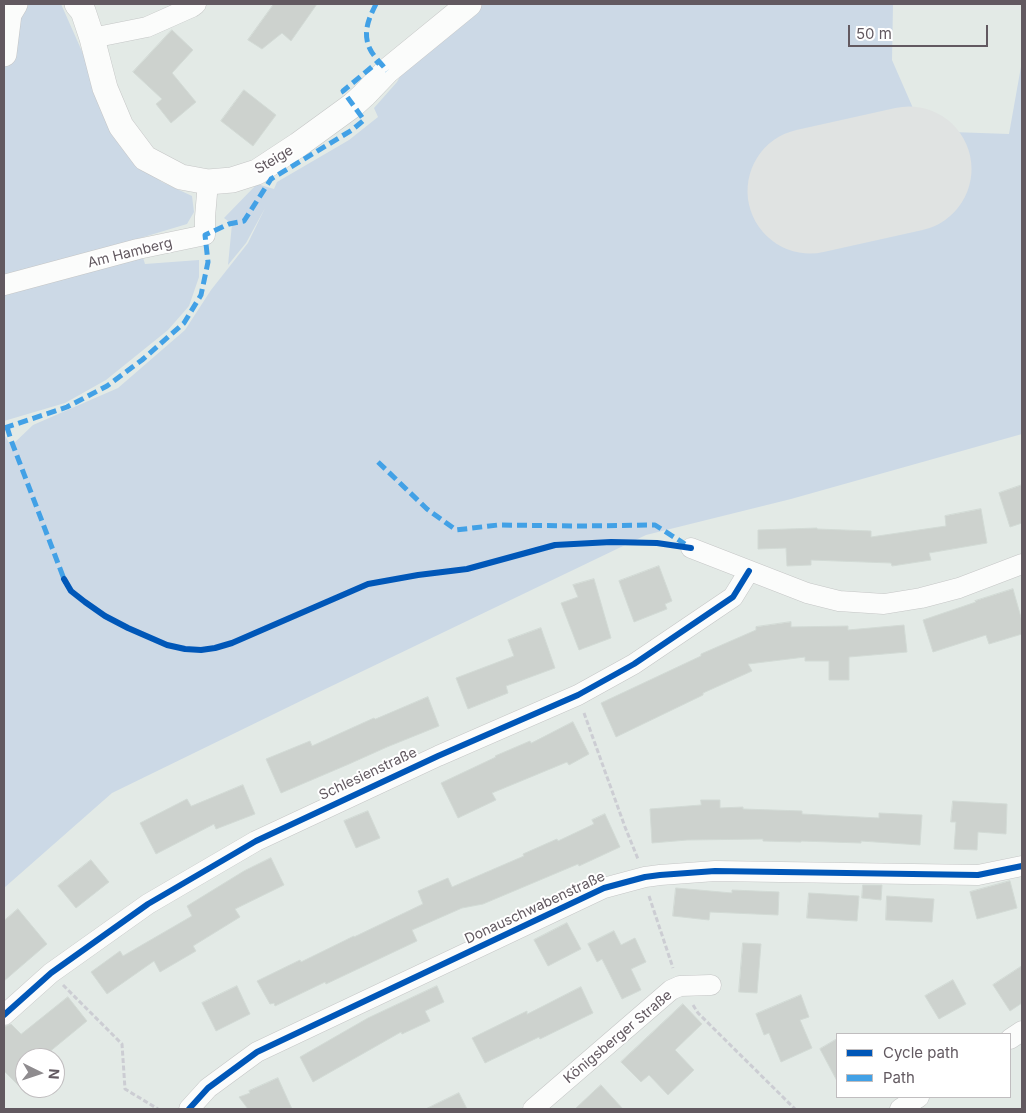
<!DOCTYPE html>
<meta charset="utf-8">
<style>
body{margin:0}
#map{position:relative;width:1026px;height:1113px;overflow:hidden;background:#e3eae6;font-family:Inter,sans-serif}
canvas{display:block}
.frame{position:absolute;inset:0;border:5px solid #625960;pointer-events:none}
.legend{position:absolute;left:836px;top:1033px;width:175px;height:65px;box-sizing:border-box;background:#fff;border:1px solid #c0bdbf;margin:0;padding:6px 9px;list-style:none;font-size:15px;color:#625960}
.legend li{display:flex;align-items:center;gap:10px;height:25px}
.legend b{width:25px;border:1px solid #c0bdbf}
.north{position:absolute;left:15px;top:1048px;width:50px;height:50px;box-sizing:border-box;background:#fff;border:1px solid #c0bdbf;border-radius:50%;rotate:94deg;font-size:14px;font-weight:700;line-height:20px;text-align:center;color:#625960}
.north::after{content:'';display:block;margin:auto;width:18px;height:22px;background:#8f8c8f;clip-path:polygon(50% 0,100% 100%,50% 72%,0 100%)}
.scale{position:absolute;left:848px;top:25px;width:140px;height:22px;box-sizing:border-box;border:2px solid #625960;border-top:0;padding-left:6px;font-size:15px;line-height:18px;white-space:nowrap;color:#625960;-webkit-text-stroke:4px #fff;paint-order:stroke}
</style>
<div id="map">
<canvas width="1026" height="1113"></canvas>
<div class="frame"></div>
<ul class="legend">
<li><b style="height:6px;background:#0057b8"></b>Cycle path</li>
<li><b style="height:6px;background:#42a1e6"></b>Path</li>
</ul>
<div class="north">N</div>
<div class="scale">50 m</div>
</div>
<script>
const c = document.querySelector('canvas').getContext('2d');
c.lineJoin = 'round';
function fillPath(path, color) { c.fillStyle = color; c.fill(path, 'evenodd'); }
function trace(path, color, width, dash) { c.strokeStyle = color; c.lineWidth = width; c.lineCap = dash ? 'butt' : 'round'; c.setLineDash(dash || []); c.stroke(path); }
function write(font, color, halo, rows, align = 'center') {
  c.font = font + ' Inter,sans-serif'; c.lineWidth = 4; c.setLineDash([]); c.textBaseline = 'middle'; c.strokeStyle = halo; c.fillStyle = color; for (const [text, x, y, turn = 0] of rows) {
    c.save(); c.translate(x, y); c.rotate((+turn || 0) * Math.PI / 180); c.textAlign = isNaN(turn) ? turn : align; if (halo) c.strokeText(text, 0, 0); c.fillText(text, 0, 0); c.restore();
  }
}
const green = new Path2D(`
 M4,4H61L104,101L132,160L162,182L192,196L194,212L187,224L137,239L145,264L199,260V277L189,306L168,330L106,380L65,403L4,421Z
 M483,4H893L892,60L923,131L1009,134L1022,61V434L791,499L646,535L315,694L112,793L4,888V434L11,446L33,425L118,388L185,330L211,290L248,243L265,208L246,243L228,265L232,224L224,218L257,184L274,189L277,182L349,140L378,117L374,108L397,82L402,73Z`);
const runway = new Path2D(`
 M810,191L909,169`);
const building = new Path2D(`
 M274,4H317L291,41L282,33L262,49L248,40Z
 M172,30L193,50L172,73L196,102L171,123L156,104L162,99L133,72Z
 M244,90L276,115L253,146L221,121Z
 M1022,485V523L1010,527L999,493Z
 M981,509L987,543L929,553L931,560L892,566L891,563L811,560V565L787,566L786,548L758,549V530L817,528V529L871,531V537L946,526L945,516Z
 M659,566L672,601L665,604L667,609L634,622L619,581Z
 M594,579L611,638L579,650L561,603L578,597L573,585Z
 M1013,589L1022,621V634L989,644L986,635L933,652L923,620L976,602L975,601Z
 M791,622V627L848,626V630L904,625L907,652L849,657V680H829V661H805V657L748,664L752,671L703,693V695L616,737L601,703L701,656V654L756,630V627Z
 M541,628L555,668L506,686L508,693L468,709L456,678L514,656L508,640Z
 M428,697L439,726L387,747L349,764L281,793L266,759L310,741L312,746L374,718L375,719Z
 M573,722L589,754L569,765L567,762L492,793L496,800L458,818L441,783L496,757L495,756L530,741L531,743Z
 M243,785L255,814L216,829L214,824L156,854L140,823L187,799L191,806Z
 M701,800H720V808L743,807V809L802,811V814L879,818V813L922,815L920,845L861,841V843L801,841V842L763,841V839L687,840L652,843L650,809L701,805Z
 M953,801L1007,804L1006,834L978,832L977,850L954,849L956,822H951Z
 M368,811L380,838L356,848L344,821Z
 M605,814L620,847L579,866L578,864L483,904L462,908L412,930L417,941L326,984L325,982L275,1006L274,1003L270,1004L257,981L300,960L301,962L354,936V937L423,904L418,891L448,878L452,887L524,856L523,854L557,839L558,841L594,824L592,820Z
 M271,858L284,885L235,909L240,917L193,946L196,951L160,972L154,961L107,994L91,972L120,951L123,956L192,916L187,906L244,871Z
 M91,860L109,882L76,908L58,886Z
 M1010,881L1017,908L977,919L970,892Z
 M863,885H882L881,900L862,898Z
 M676,888L732,893V890L779,892L778,915L710,912L709,920L673,916Z
 M809,893L859,896L857,921L807,918Z
 M887,896L934,899L932,922L886,920Z
 M18,909L47,944L4,981V921Z
 M567,923L581,949L548,966L534,940Z
 M614,931L621,945L635,938L646,962L631,969L641,990L622,999L602,959L597,962L588,944Z
 M743,943L761,944L757,993L739,992Z
 M1022,966V1003L1010,1011L993,985Z
 M953,980L966,1004L939,1019L925,996Z
 M237,986L250,1014L216,1031L202,1003Z
 M437,986L444,1002L425,1011L430,1021L402,1034L401,1032L313,1082L300,1057L368,1018Z
 M581,987L593,1013L540,1039L539,1037L485,1063L472,1038L527,1011V1014Z
 M801,995L809,1017L800,1020L812,1048L781,1062L769,1033L764,1035L756,1014Z
 M68,997L87,1021L42,1058H25V1092L4,1071V1027L11,1024L21,1034Z
 M683,1004L702,1024L675,1050L694,1070L668,1095L649,1075L641,1082L621,1062Z
 M837,1039V1081L820,1049Z
 M278,1078L292,1109H248L239,1097L250,1093L249,1091Z
 M601,1085L623,1109H575L593,1092Z
 M459,1093L467,1109H426Z`);
const path = new Path2D(`
 M584,713L625,827L638,859
 M649,896L673,968
 M63,985L122,1044L125,1089L158,1109
 M693,1005L698,1013L795,1109`);
const minor = new Path2D(`
 M92,38L147,27L192,7L196,4
 M4,285L138,249L205,235V217L208,182
 M691,548L807,593L839,601L884,604L921,598L959,588L1022,564
 M4,1015L51,973L148,904L256,841L438,756L578,695L634,664L733,597L749,571
 M1010,1039L1022,1031
 M189,1109L208,1088L257,1052L604,888L645,877L660,875L715,871L978,875L1022,866
 M533,1109L671,990L680,986L711,985
 M900,1109L919,1097`);
const tertiary = new Path2D(`
 M77,4L83,11L92,38L105,88L121,126L145,158L181,177L208,182L232,180L257,172L298,145L353,105L364,95L387,71L469,4
 M4,54L9,14L15,4`);
const quiet = new Path2D(`
 M376,4C369,18 362,33 370,49C373,56 382,64 387,71
 M7,427L11,440L64,579L66,583
 M4,428L67,407L107,386L142,360L184,323L201,295L208,262L205,235L229,224L244,221L271,179L352,130L364,120L343,91L379,61
 M378,462L427,509L456,530L498,525L582,526L655,525L685,544`);
const cycleway = new Path2D(`
 M64,579L71,591L85,602L105,616L128,628L167,645L185,649L201,650L215,648L232,643L368,584L418,575L467,569L555,545L611,542L657,543L691,548
 M4,1015L51,973L148,904L256,841L438,756L578,695L634,664L733,597L749,571
 M189,1109L208,1088L257,1052L604,888L645,877L660,875L715,871L978,875L1022,866`);
const streetNames = [
 ["Steige",274,160,-31],
 ["Am Hamberg",130,253,-14],
 ["Schlesienstraße",368,774,-25],
 ["Donauschwabenstraße",535,908,-25],
 ["Königsberger Straße",618,1037,-40]
];
fillPath(green, '#ccd9e6');
trace(runway, '#e0e3e2', 125);
fillPath(building, '#cdd2ce');
trace(building, '#d2dad5', 1);
trace(minor, '#c5c6c6', 21);
trace(tertiary, '#c5c6c6', 26);
trace(path, '#cccdd3', 3, [5, 2.5]);
trace(minor, '#fbfcfb', 20);
trace(tertiary, '#fbfcfb', 25);
trace(quiet, '#42a1e6', 5, [10, 5]);
trace(cycleway, '#0057b8', 6);
write('14px', '#625960', '#fff', streetNames);
</script>
